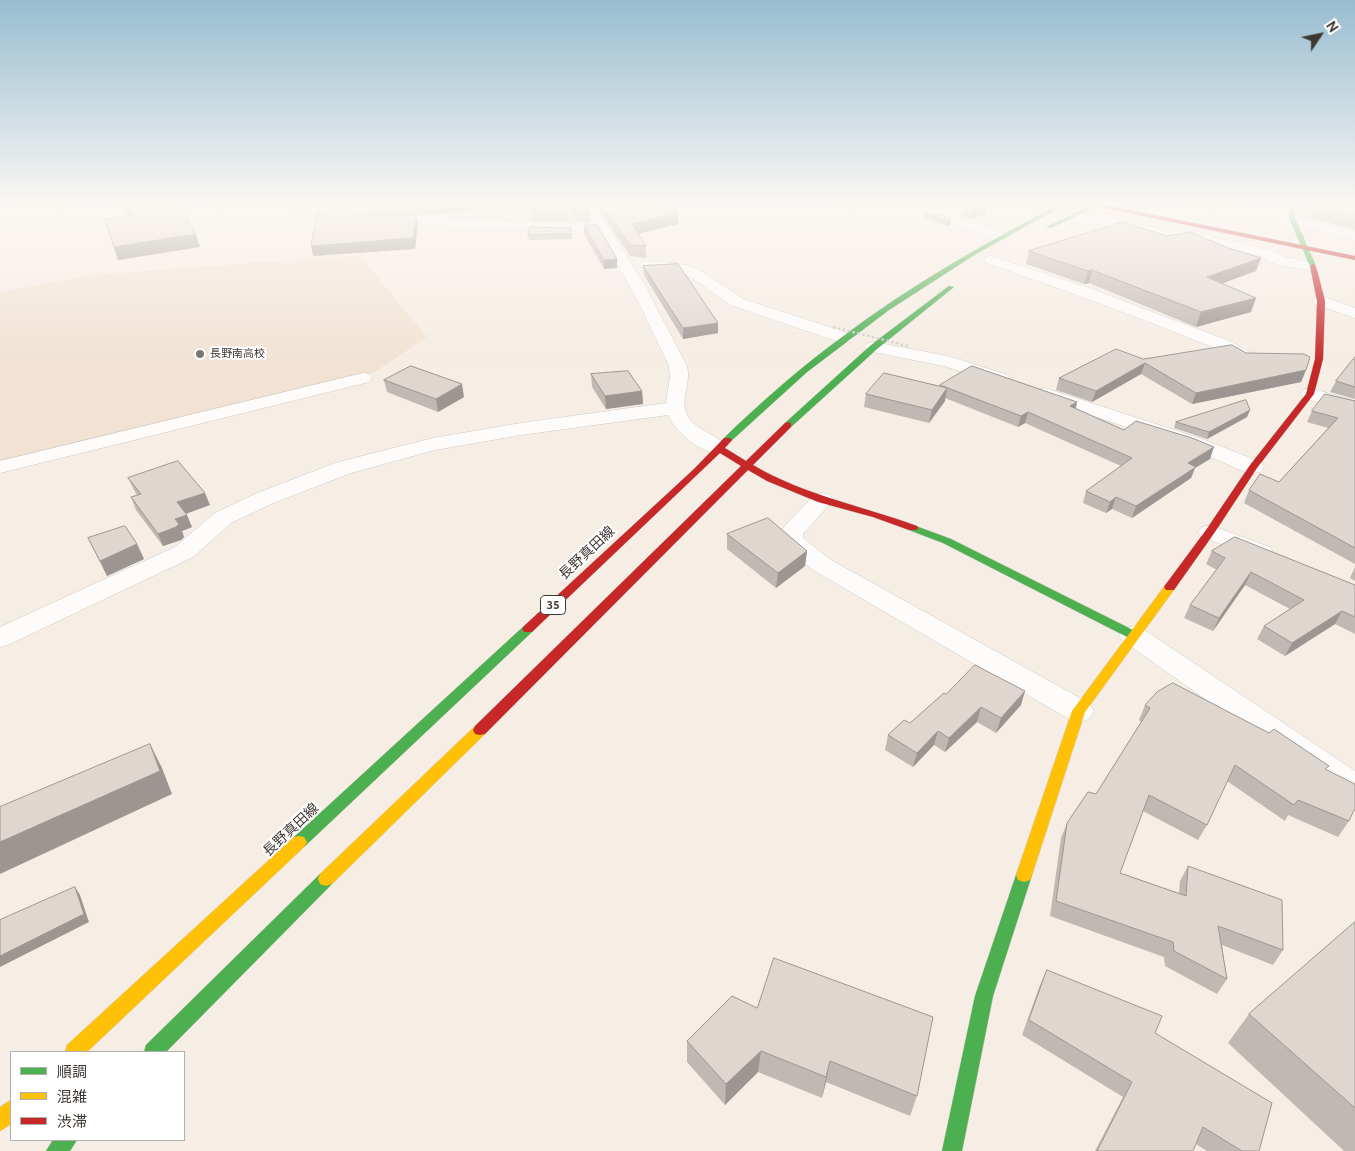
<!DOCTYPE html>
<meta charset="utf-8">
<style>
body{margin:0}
#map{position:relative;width:1355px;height:1151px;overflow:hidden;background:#f6ede4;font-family:Cabin,"Noto Sans JP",sans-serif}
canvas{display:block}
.legend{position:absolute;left:10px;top:1051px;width:175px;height:90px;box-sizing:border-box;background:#fff;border:1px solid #b1afad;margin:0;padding:6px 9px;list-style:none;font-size:15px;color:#3d3731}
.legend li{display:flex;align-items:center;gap:10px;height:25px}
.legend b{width:25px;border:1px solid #b1afad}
.north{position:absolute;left:1295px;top:10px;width:50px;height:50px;-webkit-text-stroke:4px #fff;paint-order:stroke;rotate:56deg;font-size:14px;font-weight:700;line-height:20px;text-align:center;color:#3d3731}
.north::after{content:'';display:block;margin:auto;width:18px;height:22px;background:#3d3731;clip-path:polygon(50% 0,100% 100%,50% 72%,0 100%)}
</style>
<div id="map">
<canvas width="1355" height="1151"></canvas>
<ul class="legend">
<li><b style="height:6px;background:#4caf50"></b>順調</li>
<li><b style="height:6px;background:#ffc107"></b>混雑</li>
<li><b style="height:6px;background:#c62828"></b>渋滞</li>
</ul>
<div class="north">N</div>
</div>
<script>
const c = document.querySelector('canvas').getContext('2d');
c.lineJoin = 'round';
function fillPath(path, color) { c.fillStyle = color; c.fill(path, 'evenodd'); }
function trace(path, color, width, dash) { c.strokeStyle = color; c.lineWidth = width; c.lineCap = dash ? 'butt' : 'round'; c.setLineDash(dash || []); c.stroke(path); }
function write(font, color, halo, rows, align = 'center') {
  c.font = font + ' Cabin,"Noto Sans JP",sans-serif'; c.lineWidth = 4; c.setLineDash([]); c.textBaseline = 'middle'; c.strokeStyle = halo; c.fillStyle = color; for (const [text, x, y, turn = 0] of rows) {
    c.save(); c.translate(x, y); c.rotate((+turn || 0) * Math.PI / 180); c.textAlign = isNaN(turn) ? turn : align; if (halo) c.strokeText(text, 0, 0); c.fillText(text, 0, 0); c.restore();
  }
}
const built = new Path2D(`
 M364,203H579L593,224H508L399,214L369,215Z
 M359,255L427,337L375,372L178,418L0,465V292L92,275Z`);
const street = new Path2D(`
 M59,203H85L79,207L0,220V212Z
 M220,203H232L233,208L309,203H364V214H397L507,222L594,224L581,203H593L643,282L687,366C691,381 682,395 685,409C690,431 717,432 728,448L725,452C705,458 676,433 668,415L521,435L435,450L351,473L271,504L231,523L193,557L10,644L0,647V627L175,547L215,513L255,494L335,463L433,438L521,423L666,403L670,378L669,366L639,303L599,232L507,230L397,222H357L351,218V207L228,216L222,212Z
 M834,203H853L938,209L992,203H1039L1044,206L1038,210L1003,209L954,215L1003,233L1005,236L1003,239L998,240L935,217L855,211L836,206Z
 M1188,203H1211L1261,212L1292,214L1355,232V240L1291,222L1261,220L1194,207Z
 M1067,214L1106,217L1166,230L1191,232L1271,250L1285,257L1318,264L1320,267L1318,270L1313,271L1276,264L1261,256L1191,240L1166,238L1106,225L1062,221L1061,218L1062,215Z
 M991,256L1089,288L1232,342L1251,353L1263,354L1266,358L1263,362C1243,367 1229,353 1210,346C1136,316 1062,289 986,263L984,260L986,257Z
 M647,261L676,263L696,268L743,299L851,334L853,338L851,342H839L731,305L686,274L642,268L640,265L642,262Z
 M1321,296L1355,308V318L1315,304L1313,301L1315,298Z
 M874,342L948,356L1008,375L1011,379L1008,383L1002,385L944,366L868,351L865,347L868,343Z
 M363,373L369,374L372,378L369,382L0,473V461Z
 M1045,388L1202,439L1261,462L1264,467L1261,472L1253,473L1245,472L1188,447L1038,398L1036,394L1038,390Z
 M1310,388L1355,401V413L1303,398L1301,394L1303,390Z
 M822,493L830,495L833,500L803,534V538L831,560L1089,703L1094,711L1089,719L1079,722L1069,719L813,570L783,545C778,539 778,534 783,528L814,495Z
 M1210,525L1270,547L1273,552L1270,557L1261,559L1202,537L1198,532L1202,527Z
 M1133,626L1143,629L1355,771V801L1344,797L1123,641L1119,635L1123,629Z`);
const fast = new Path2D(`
 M1062,203H1068L976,254L889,310L807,372L730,442H724V438C761,402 800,368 842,337C911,285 985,243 1062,203Z
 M1096,203H1103L1051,228L1046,227Z
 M1289,203H1294L1295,218L1316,266L1315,267L1310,266L1289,218Z
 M949,286L954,287L877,349L791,427H785V423L871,345Z
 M913,525L951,539L1137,632L1139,635L1133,639L1129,638L943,543L909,530L908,528L909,526Z
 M528,625L532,626L534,629L532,632L304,847L299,848L294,847L291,842L294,837L524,626Z
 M1024,868L1030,870L1032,875L993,996L962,1151H942L975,996L1016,875L1018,870Z
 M326,872L332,874L334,879L332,884L166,1052H144L146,1045L320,874Z
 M53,1140H77L70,1151H46Z`);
const slow = new Path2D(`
 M1170,583L1176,587L1085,712L1032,875L1030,880L1024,882L1018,880L1016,875L1072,711L1166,584Z
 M480,725L485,726L487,730L485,734L332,884L326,886L320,884L318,879L320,874L475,726Z
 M299,836L304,837L307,842L304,847L87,1052H65L67,1045L294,837Z
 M11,1100V1124L0,1131V1107Z`);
const jam = new Path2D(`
 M1088,203H1096L1355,256V260L1090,205Z
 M1313,264L1316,266L1325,301L1323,359L1314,394L1257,468L1215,532L1174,590H1166L1164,587L1166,584L1206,530L1250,465L1306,394L1315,359L1317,301L1310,266Z
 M788,422L791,423V427L753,465C804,495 862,506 917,526L918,528L917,530H909L873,517L818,502L767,481L748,470L485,734L480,735L475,734L473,730L475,726L741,466L720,453L532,632H524L522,629L524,626L694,469L724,438H730L732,440L725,448L746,461L785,423Z`);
const pathBridge = new Path2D(`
 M833,327L908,346`);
const wall = new Path2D(`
 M121,203H178L200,247L118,260L114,247L128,215Z
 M369,203H521L477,207V210L429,214L370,212Z
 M533,203H585L590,211L591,222H578L567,203L569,222L533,221L532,210Z
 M594,203H669L678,224L638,234L646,246V258L630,256Z
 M881,203H963L962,204L938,207Z
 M1249,203H1283L1282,204L1258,206Z
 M1315,203H1355V230L1309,217Z
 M964,206L986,214L970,219L962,216Z
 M925,213L951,219L950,225L946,226L924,218Z
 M584,225L617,259V268L604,269L584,234Z
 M571,228L572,239L529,240L528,235Z
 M1167,236L1231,249L1261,258L1256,271L1222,283L1251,312L1196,327L1089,283L1084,284L1026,264L1029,251Z
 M643,266L718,323V333L683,339L644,275Z
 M1246,353L1306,370L1301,382L1192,404L1141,374L1092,402L1056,390L1059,378L1143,359Z
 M1355,357V399L1330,392L1336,381Z
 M591,374L642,391L643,404L606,409L592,387Z
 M384,380L464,397L438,412L387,392Z
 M940,385L1077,402L1076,409L1124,430L1210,459L1195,468L1191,478L1132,518L1112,509L1106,513L1083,503L1086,491L1121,466L1025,423L1018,427L945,398V401L929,423L864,407L866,394L940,386Z
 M1355,401V564L1244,503L1249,490L1279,482L1328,428L1307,422L1312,411Z
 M1250,410L1247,417L1207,439L1174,428L1176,422Z
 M128,478L210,505L186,514L192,527L182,531L184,537L181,540L163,546L136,510L131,497L137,495L134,490Z
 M727,534L807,551L805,566L776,588L727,549Z
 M88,538L137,544L144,559L107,576Z
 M1212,551L1355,585V634L1335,624L1285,656L1257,639L1264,626L1290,609L1245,585L1213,631L1184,618L1190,605L1217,570L1206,564Z
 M1355,567V581L1350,578Z
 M946,694L1021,705L996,733L977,722L945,752L934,745L913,767L885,750L888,735L910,723Z
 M1145,705L1326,770L1349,821L1338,837L1288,815L1285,821L1227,781L1207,825L1198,840L1143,811L1120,873L1179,893L1180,881L1188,866L1283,950L1273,965L1222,945L1227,979L1217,994L1165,966L1164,957L1050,916L1061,838L1067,823L1096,794L1141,722L1139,720Z
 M1355,922V1151H1344L1228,1043L1249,1014Z
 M1047,970L1155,1033L1259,1151H1207L1196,1144L1193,1151H1095L1123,1097L1022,1035L1040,985Z
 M732,996L917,1096L910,1116L826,1082L822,1098L758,1072L725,1105L687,1062V1041Z`);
const shadedWall = new Path2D(`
 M39,203H54L39,204Z
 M442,203H521L477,207V210L429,214L427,204Z
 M939,203H963L962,204L938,207Z
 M1259,203H1283L1282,204L1258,206Z
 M988,204L986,214L970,219L972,209Z
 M678,213V224L632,235V224Z
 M416,215L418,225L415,249L313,256L311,246Z
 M951,219L950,225L946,226L947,221Z
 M196,234L200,247L118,260L114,247Z
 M1261,258L1256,271L1202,291L1207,277Z
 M617,259V268L604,269V260Z
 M1092,270L1089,283L1084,284L1088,271Z
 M1256,298L1251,312L1196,327L1201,312Z
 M718,323V333L683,339V328Z
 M1145,363L1141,374L1092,402L1096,391Z
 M1306,370L1301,382L1192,404L1196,393Z
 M462,384L464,397L438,412L436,399Z
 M947,388L945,401L929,423L932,410Z
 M642,391L643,404L606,409L605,396Z
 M1077,402L1074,413L1070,406Z
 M1250,410L1247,417L1207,439L1209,432Z
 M1028,412L1025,423L1018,427L1021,416Z
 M1214,447L1210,459L1195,468L1191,478L1132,518L1136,506L1188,463Z
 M205,493L210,505L182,515L177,502Z
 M1116,497L1112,509L1106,513L1110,502Z
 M187,515L192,527L182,531L184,537L181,540L163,546L158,534L175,519Z
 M137,544L144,559L107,576L100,561Z
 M807,551L805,566L776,588L778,573Z
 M1251,572L1245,585L1213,631L1219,618Z
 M1342,611L1335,624L1285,656L1292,643Z
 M1025,691L1021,705L996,733L1001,718Z
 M981,707L977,722L945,752L949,738Z
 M938,731L934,745L913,767L917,753Z
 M150,744L162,768L172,794L0,874V842Z
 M75,887L80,895L89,922L0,967V956Z
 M761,1051L758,1072L725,1105L726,1084Z
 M830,1061L826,1082L822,1098L826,1077Z`);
const building = new Path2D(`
 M124,203H178L196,234L114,247L105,219L131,215Z
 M394,203H442L427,204Z
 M533,203H567L568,211L532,210Z
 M572,203H585L590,211H577Z
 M601,203H669L678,213L632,224L646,246L630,245Z
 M986,203L988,204L972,209L964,206Z
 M1315,203H1355V218L1313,207Z
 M349,210L355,214L416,215L413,238L311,246L317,212Z
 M925,213L935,214L951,219L947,221Z
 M1123,222L1167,236L1190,232L1231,249L1261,258L1207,277L1256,298L1201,312L1092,270L1088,271L1029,251Z
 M584,225H597L617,259L604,260Z
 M530,227L571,228V234L528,235Z
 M678,264L718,323L683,328L643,266Z
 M1232,345L1246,353L1304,354L1310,357L1306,370L1196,393L1145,363L1096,391L1059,378L1116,349L1143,359Z
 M1355,357V387L1336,381Z
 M411,366L462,384L436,399L384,380Z
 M972,366L1077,402L1070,406L1124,430L1136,421L1192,438L1214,447L1188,463L1196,467L1136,506L1116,497L1110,502L1086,491L1132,458L1028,412L1021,416L940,385Z
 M628,371L642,391L605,396L591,374Z
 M884,373L947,388L932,410L866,394Z
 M1325,394L1355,401V548L1249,490L1260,474L1279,482L1338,418L1312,411Z
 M1246,400L1250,410L1209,432L1176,422Z
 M178,461L205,493L177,502L187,515L175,519L179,524L176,527L158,534L131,497L141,494L128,478Z
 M768,518L807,551L778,573L727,534Z
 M125,526L137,544L100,561L88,538Z
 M1235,537L1355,585V617L1342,611L1292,643L1264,626L1304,600L1251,572L1219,618L1190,605L1225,558L1212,551Z
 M975,665L1025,691L1001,718L981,707L949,738L938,731L917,753L888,735L904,720L910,723L944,693L946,694Z
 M1173,683L1269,733L1274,729L1329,766L1325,769L1355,784V808L1349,821L1298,800L1294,805L1235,765L1207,825L1149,795L1120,873L1186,896L1188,866L1282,900L1283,950L1218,926L1227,979L1174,951L1173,942L1056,901L1067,823L1088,792L1096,794L1150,708L1145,705L1157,692Z
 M150,744L160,771L0,842V807Z
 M75,887L84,914L0,956V920Z
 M1355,922V1108L1249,1014Z
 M774,958L933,1017L917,1096L830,1061L826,1077L761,1051L726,1084L687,1041L732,996L757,1008Z
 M1047,970L1162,1016L1155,1033L1272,1103L1259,1151H1242L1203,1127L1193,1151H1097L1132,1082L1029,1020Z`);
const markers = [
 [200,354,5,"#7e7770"]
];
const farPoinames = [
 ["長野南高校",210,354]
];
const shields = [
 [553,605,25]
];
const shieldNames = [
 ["35",553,605]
];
const streetNames = [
 ["長野真田線",587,553,-43],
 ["長野真田線",291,830,-43]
];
fillPath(built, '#f1e2d3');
trace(street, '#d1cac3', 1);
trace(fast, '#d1cac3', 1);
trace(slow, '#d1cac3', 1);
trace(jam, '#d1cac3', 1);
fillPath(street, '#fefcfb');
fillPath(fast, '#4caf50');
fillPath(slow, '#ffc107');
fillPath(jam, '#c62828');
trace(pathBridge, '#d1cecb', 2.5, [2.5, 2.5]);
fillPath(wall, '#c0b8b3');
fillPath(shadedWall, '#9c9692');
fillPath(building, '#dfd6d0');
trace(building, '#9c9692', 1);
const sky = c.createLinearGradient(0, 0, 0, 364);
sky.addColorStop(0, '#98bdd0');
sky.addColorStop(0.56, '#fbf7f3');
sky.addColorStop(1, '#fbf7f300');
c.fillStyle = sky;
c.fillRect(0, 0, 1355, 364);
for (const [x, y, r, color] of markers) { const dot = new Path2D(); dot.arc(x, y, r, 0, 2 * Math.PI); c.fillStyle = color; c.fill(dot); trace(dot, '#fff', 2); }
write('11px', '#3d3731', '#fff', farPoinames, 'left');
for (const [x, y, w] of shields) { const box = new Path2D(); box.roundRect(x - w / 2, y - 9.5, w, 19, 4); c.fillStyle = '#fff'; c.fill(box); trace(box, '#3d3731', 1); }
write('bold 12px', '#3d3731', null, shieldNames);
write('14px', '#3d3731', '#fff', streetNames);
</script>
